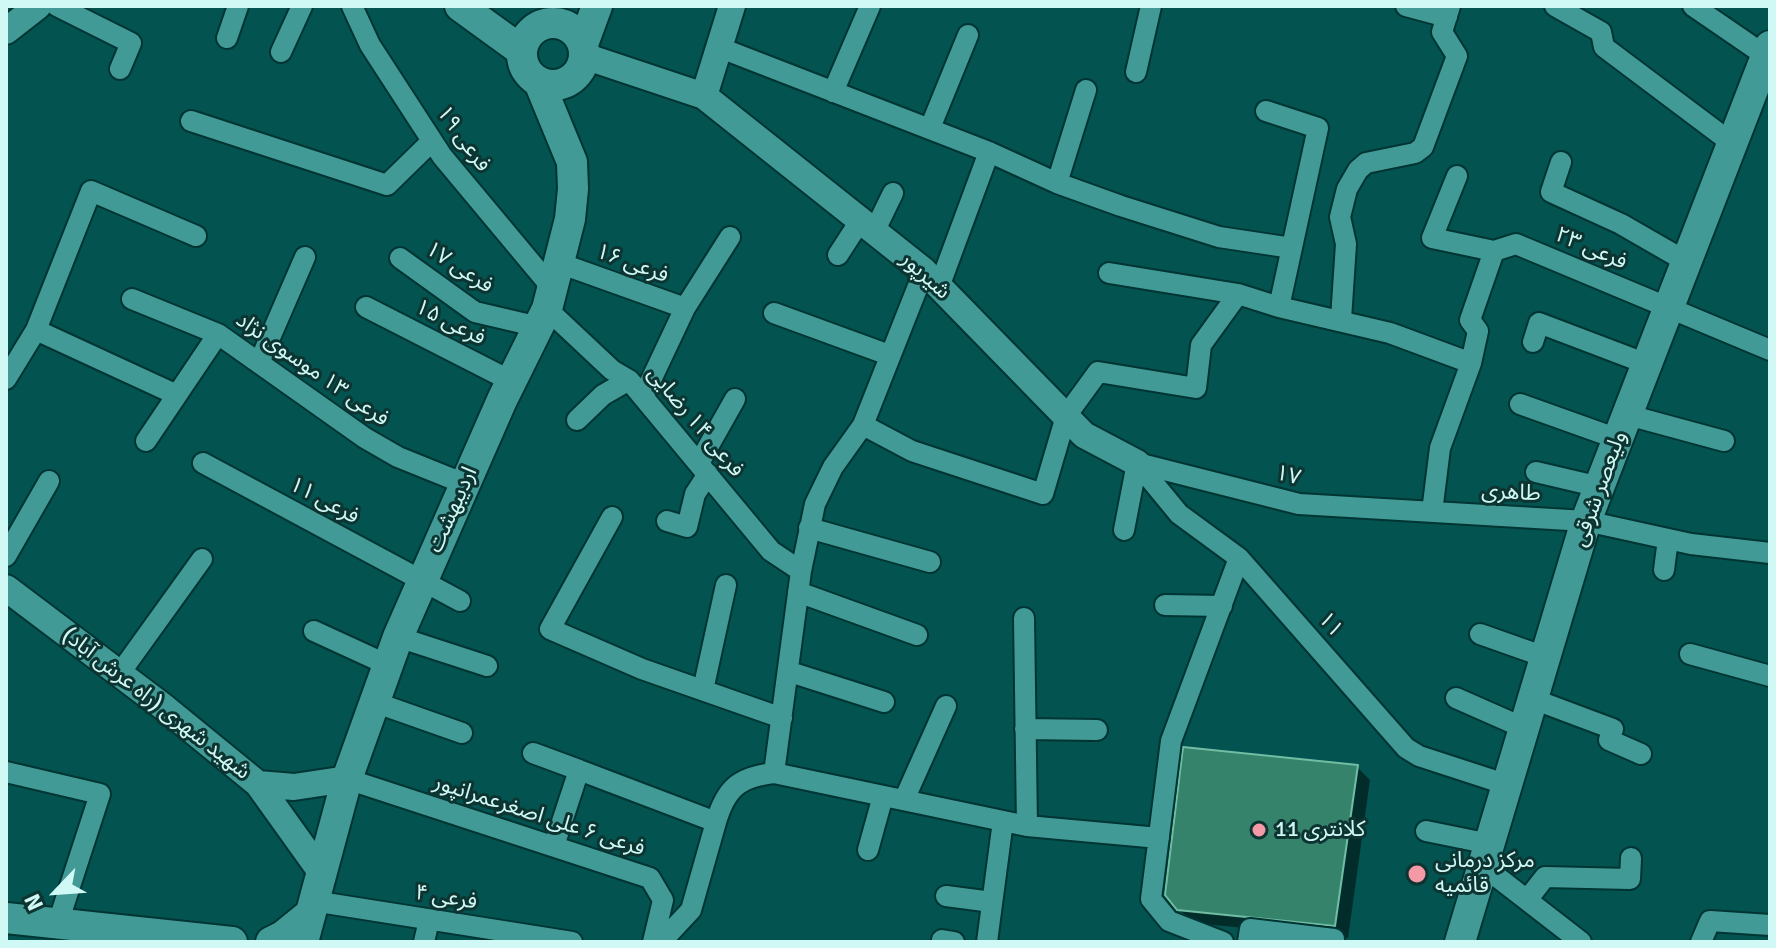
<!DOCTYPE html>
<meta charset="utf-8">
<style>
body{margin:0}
#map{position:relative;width:1776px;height:948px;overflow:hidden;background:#035350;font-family:Signika,sans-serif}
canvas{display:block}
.frame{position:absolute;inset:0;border:8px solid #d0f9f6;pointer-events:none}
.north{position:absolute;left:16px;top:852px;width:80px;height:80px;-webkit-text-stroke:6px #0e3432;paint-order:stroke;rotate:245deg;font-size:22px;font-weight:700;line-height:32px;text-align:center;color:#d0f9f6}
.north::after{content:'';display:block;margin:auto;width:28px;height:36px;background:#d0f9f6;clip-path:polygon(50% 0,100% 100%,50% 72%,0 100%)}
</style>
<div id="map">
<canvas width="1776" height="948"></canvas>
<div class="frame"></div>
<div class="north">N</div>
</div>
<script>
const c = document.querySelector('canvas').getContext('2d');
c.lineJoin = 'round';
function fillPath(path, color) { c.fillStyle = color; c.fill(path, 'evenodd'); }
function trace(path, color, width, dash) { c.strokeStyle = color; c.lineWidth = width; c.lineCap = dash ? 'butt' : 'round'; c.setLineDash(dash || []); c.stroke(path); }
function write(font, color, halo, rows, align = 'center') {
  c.font = font + ' Signika,"Noto Sans Arabic",sans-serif'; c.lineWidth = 6; c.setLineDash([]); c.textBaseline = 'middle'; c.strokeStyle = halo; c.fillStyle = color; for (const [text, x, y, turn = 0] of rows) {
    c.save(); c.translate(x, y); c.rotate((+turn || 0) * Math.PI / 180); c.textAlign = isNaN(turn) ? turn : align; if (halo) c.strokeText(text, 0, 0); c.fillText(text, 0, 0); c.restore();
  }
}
const shadow = new Path2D(`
 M1357,767L1370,780L1348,938L1193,923L1179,909Z`);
const building = new Path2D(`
 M1183,747L1358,765L1335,926L1177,910L1165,895Z`);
const minor = new Path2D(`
 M57,6L131,43L120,69
 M352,6L370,45L442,156L553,289
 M1406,6L1447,17
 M1555,6L1601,32L1604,47L1733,144
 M1693,6L1766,56
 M227,38L238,6
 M718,47L989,152L1057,183L1121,206L1219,237L1292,248
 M281,52L302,6
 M1136,72L1151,6
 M833,92L870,6
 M1266,111L1318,128L1279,307L1390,333L1471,363
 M191,121L387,185L432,141
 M930,128L968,35
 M1561,162L1551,192L1621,224L1687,262
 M1057,183L1086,90
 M874,232L893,193
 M1494,251L1516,244L1770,350
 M838,255L860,221
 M400,258L475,312L539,327
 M559,263L685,308L643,397
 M1109,273L1238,294L1279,307
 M939,287L989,152
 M132,299L218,334L365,438L398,457L465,484
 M366,307L511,381
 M685,308L730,237
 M547,309L612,370L629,380L771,551L801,571
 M774,313L889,355
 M1341,319L1346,244L1340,217L1347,189L1358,170L1366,163L1415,153L1423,147L1457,56L1442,32L1450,6
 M36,330L177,395
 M1533,342L1539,323L1647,364
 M259,363L305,257
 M6,379L36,330L91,191L196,236
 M1520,404L1618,439
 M1628,415L1724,441
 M577,420L603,395L629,380
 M863,425L912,451L1043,494L1066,416L1098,372L1196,388L1201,345L1238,294
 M146,441L218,334
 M203,463L460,601
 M699,463L735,399
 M1137,463L1299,504L1586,521L1691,544L1770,553
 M1137,463L1179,514L1239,558L1406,748L1419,756L1508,785
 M1536,472L1600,487
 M1432,512L1440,448L1471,363L1478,331L1470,320L1494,251L1432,238L1457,176
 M612,517L550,629L642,669L782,718
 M667,521L687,527L695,494L708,474
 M809,528L930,562
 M1124,530L1137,463
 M6,556L49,481
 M1664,570L1668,539
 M798,592L917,635
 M1165,605L1222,606
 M1024,618L1027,826
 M314,631L388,665
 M1480,634L1545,657
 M398,637L487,666
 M1690,654L1770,676
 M790,672L884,702
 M120,673L202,559
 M703,690L726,585
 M1456,698L1524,728
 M1533,699L1613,729L1609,740L1641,754
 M374,702L462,733
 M1025,729L1097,730
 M533,753L579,770L554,846
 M579,770L716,822L691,910L661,942
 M6,772L100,794L58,923
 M774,773L801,571L815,504L833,467L863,425L924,271
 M347,779L650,878L663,900L653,942
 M904,800L946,706
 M716,822C726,788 739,777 774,773L1027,826L1159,838
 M1426,831L1490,844
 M868,850L883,796
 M1483,866L1581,942
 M946,896L992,902
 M1527,900L1545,877L1630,879L1631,858
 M313,901L572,942
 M942,940L954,942
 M424,942L429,920
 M987,942L1003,821
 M1223,942L1169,921L1151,899L1171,741L1239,558
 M1248,942L1250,929L1334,939
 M1701,942L1710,921L1770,925`);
const tertiary = new Path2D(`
 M6,31L38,6
 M584,56L704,96L924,271L1084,435L1137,463
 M704,96L732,6
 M6,588L165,708L258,784L321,872
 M258,784L294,787L347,779`);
const secondary = new Path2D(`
 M460,6L522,51
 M522 54a31 31 0 1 1 62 0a31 31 0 1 1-62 0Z
 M583,44L597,6
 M6,918L232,942
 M271,942L283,936L310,914
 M303,942L347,779L398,637L502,400L547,309L570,219L573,189L572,162L539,82
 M1460,942L1586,521L1770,46`);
const markers = [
 [1259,830,8,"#f49aa6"],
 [1417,874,10,"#f49aa6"]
];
const streetNames = [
 ["فرعی ۱۹",463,139,54],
 ["فرعی ۲۳",1591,249,23],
 ["فرعی ۱۶",632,264,20],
 ["فرعی ۱۷",459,268,33],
 ["شیرپور",925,276,42],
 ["فرعی ۱۵",450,323,27],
 ["فرعی ۱‍۳ موسوی نژاد",312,370,35],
 ["فرعی ۱۴ رضایی",695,422,50],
 ["۱۷",1288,476,13],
 ["ولیعصر شرقی",1600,489,-70],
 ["طاهری",1511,493,3],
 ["فرعی ۱۱",324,501,28],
 ["اردیبهشت",453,510,-66],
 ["۱۱",1330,625,49],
 ["شهید شهری (راه عرش آباد)",156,704,38],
 ["فرعی ۶ علی اصغرعمرانپور",539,816,18],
 ["فرعی ۴",446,898,9]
];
const poiNames = [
 ["کلانتری 11",1275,830],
 ["مرکز درمانی",1435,861],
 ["قائمیه",1435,886]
];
fillPath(shadow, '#0007');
fillPath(building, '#36836c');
trace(building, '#71bda4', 2);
trace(minor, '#013533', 24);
trace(tertiary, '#013533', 30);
trace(secondary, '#013533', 34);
trace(minor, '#429a96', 20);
trace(tertiary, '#429a96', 26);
trace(secondary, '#429a96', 30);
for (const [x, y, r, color] of markers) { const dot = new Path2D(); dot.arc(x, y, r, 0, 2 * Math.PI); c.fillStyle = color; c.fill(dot); trace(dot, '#0e3432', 3); }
write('22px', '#d0f9f6', '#0e3432', streetNames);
write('22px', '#d0f9f6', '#0e3432', poiNames, 'left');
</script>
